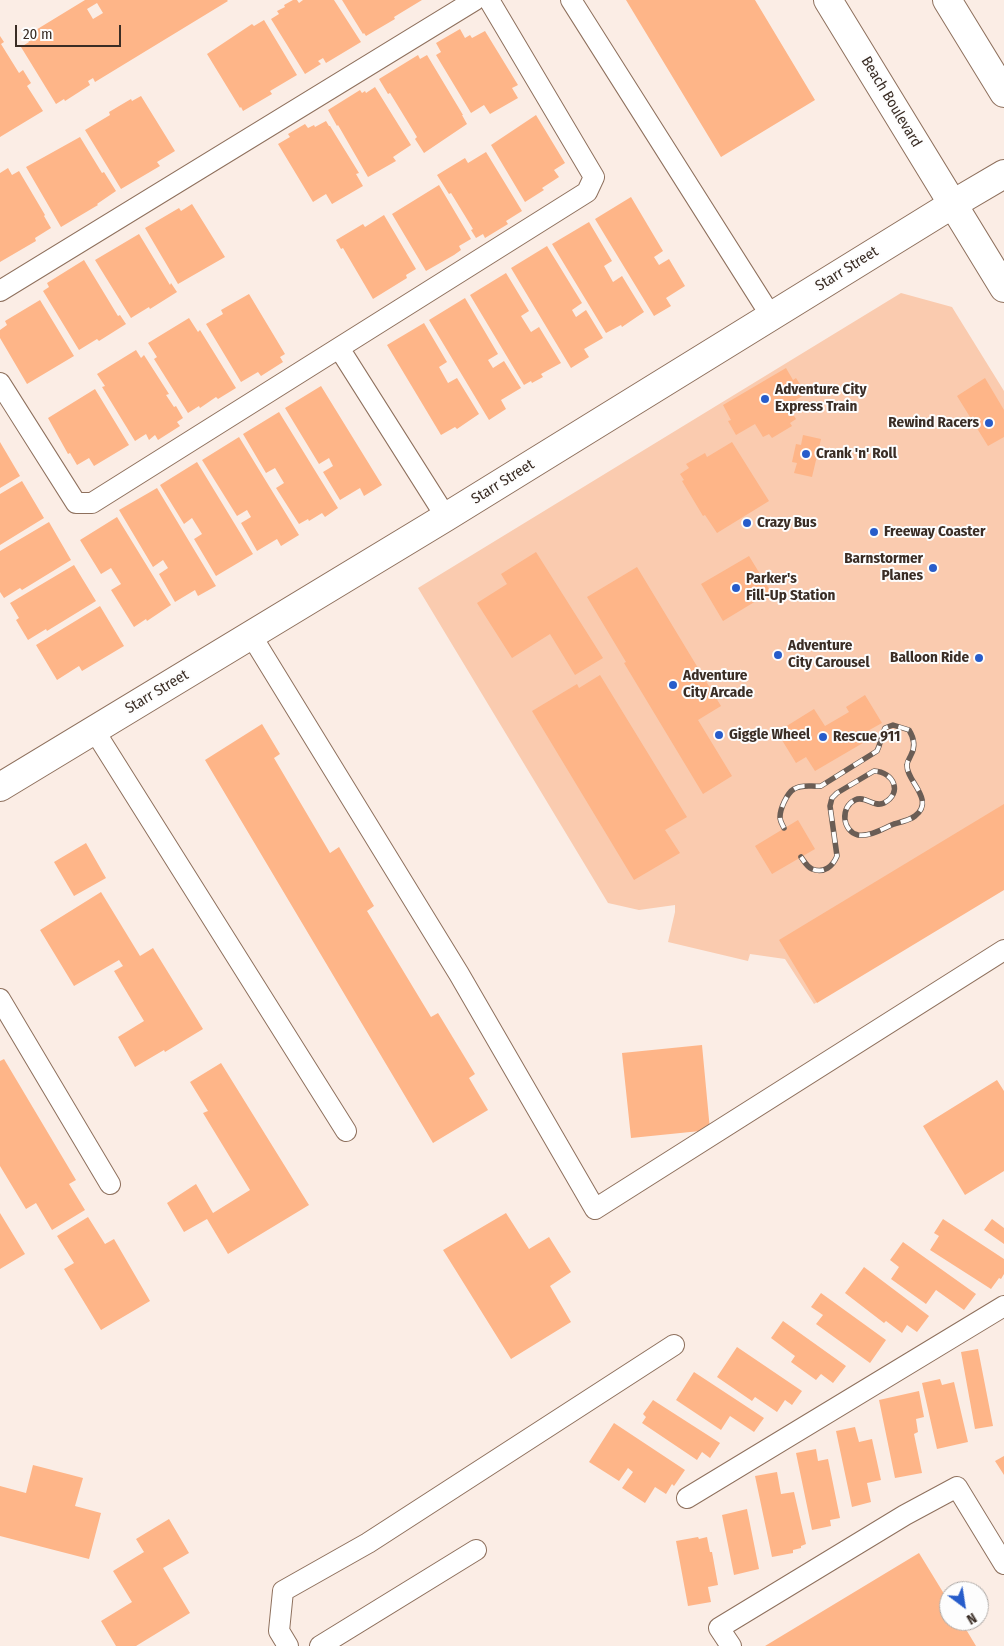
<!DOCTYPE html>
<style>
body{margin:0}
#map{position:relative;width:1004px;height:1646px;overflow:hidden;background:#fbede5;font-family:"Fira Sans Condensed",sans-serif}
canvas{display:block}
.north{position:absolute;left:939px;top:1581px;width:50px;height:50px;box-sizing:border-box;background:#fdfdfd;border:1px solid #afaaa7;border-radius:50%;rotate:149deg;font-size:14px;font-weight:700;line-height:20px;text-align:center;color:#3a2d25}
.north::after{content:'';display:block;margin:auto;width:18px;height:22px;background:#275cca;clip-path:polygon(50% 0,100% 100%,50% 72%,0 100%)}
.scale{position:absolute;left:15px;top:25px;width:106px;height:22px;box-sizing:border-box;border:2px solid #3a2d25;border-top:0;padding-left:6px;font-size:15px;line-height:18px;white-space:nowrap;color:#3a2d25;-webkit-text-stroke:4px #fdfdfd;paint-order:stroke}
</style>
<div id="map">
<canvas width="1004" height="1646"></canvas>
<div class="north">N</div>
<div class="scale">20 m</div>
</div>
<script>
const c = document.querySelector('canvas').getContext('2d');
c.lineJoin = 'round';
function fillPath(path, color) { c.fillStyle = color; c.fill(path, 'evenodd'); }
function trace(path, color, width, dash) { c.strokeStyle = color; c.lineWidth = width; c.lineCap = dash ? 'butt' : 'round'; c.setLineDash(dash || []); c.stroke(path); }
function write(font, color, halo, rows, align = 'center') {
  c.font = font + ' "Fira Sans Condensed",sans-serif'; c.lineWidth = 4; c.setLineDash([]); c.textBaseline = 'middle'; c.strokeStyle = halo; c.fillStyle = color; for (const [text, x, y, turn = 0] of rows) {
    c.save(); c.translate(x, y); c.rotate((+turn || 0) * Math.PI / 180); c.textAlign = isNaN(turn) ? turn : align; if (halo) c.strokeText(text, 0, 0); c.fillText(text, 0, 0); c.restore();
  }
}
const green = new Path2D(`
 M901,293L952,307L1004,391V887L814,1004L785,959L750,954L748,961L668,942L675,912V905L639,910L608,903L418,588Z`);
const building = new Path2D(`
 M85,0H227L228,1L95,82L93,78L88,81L90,85L65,101L64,99L56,104L21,47L29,42L26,36ZM97,3L103,13L93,19L87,9Z
 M293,0H297L299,3L303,0H334L361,42L326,63L323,58L318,61L321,64L305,74L271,19L279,14L277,11L285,7L284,5Z
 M342,0H422L394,17L395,19L366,36L364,33L363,34Z
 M626,0H755L815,100L721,157Z
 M264,20L297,75L270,91L272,94L243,111L241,107L240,108L207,54L252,24L254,26Z
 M460,29L465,38L470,35L472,38L485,31L518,85L512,88L518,98L490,114L484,105L471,113L436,55L441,52L436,43Z
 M0,36L4,42L1,44L19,73L23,70L31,83L27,86L43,111L0,137Z
 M418,55L420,59L427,55L463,115H462L467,124L424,153L415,139L417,137L390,93L388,94L379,79Z
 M375,87L411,145L393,157L396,161L368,177L338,125L337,126L328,110L360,90L362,93L365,91L366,93Z
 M141,96L175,151L157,162L160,166L121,189L85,130L110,115L109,112L131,99L132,101Z
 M536,115L565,163L554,170L559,177L542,188L544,190L525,202L491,145Z
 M326,121L329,126H330L359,173L356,174L363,186L332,204L326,194L313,202L278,144L290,137L288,134L305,124L308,128L314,125L315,127Z
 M80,137L102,173L104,172L116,191L97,204L98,205L61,227L26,167Z
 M486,152L522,211L506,221L508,224L485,238L483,234L476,238L471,230L473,229L451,193L449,194L437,175L465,158L468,163Z
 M8,168L12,175L19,171L45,215L44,216L51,228L35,238L36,241L0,262V173Z
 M439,185L471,239L459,246L461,250L454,255L426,271L392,214Z
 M631,197L663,251L654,257L659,265L669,259L685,286L666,298L671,306L654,316L595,219Z
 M192,204L225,257L178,284L145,228L179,208L181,211Z
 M384,215L416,269L406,275L407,278L373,299L343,248L341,249L336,240L363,224L365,227Z
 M589,222L612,261L604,266L613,282L622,276L644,312L622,327L621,325L606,333L552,244Z
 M139,234L170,285L171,283L177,292L150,309L149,307L131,318L95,260Z
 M547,246L582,303L572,310L576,317L586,310L603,338L584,349L589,357L571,368L511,268Z
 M84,260L118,316L120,315L126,324L99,341L97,339L79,350L43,291L49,287L47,283Z
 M506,273L529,311L521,316L531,332L539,327L561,363L541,374L543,377L532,383L531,381L524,385L470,295Z
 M249,294L285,354L280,357L283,362L261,376L258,372L241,382L206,324L223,314L221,310Z
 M465,298L498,354L488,360L493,368L504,361L521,388L501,400L506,409L489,420L429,320Z
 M40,300L74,356L27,384L0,338V330L7,325L5,321Z
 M189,318L198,332L200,330L236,388L218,399L216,397L200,408L199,406L188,413L154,359L157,357L148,343Z
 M424,323L447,362L439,367L448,383L457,378L479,414L457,429L455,427L441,435L387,345Z
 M136,350L141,358L144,355L169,394L166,395L174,407L176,406L183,418L177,422L180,426L158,440L155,435L149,440L146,434L135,441L102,387L105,386L97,374Z
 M786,368L793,380L796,378L806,394L787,405L796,419L790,423L792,426L772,438L769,434L763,437L755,424L736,435L728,421L731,420L723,405Z
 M985,378L1004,410V437L988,446L957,396Z
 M321,386L382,485L364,496L360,488L340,500L323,472L333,466L329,458L319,464L285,408Z
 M95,389L129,445L94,466L89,458L77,465L70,453L68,454L48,418Z
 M279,412L338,508L325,517L322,513L309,521L308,519L299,524L276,488L284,483L275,468L266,473L243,434Z
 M803,435L821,439L812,477L794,473L797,463L792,462L796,444L801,445Z
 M239,437L299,535L281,546L277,539L257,551L241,523L251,517L247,510L237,516L202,460Z
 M0,442L20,476L0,488Z
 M732,442L769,501L717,533L705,515L703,516L682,481L684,480L680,474L689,468L686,464L705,453L707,457Z
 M197,462L253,554L216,576L194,539L202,534L192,518L184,524L160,485Z
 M22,481L44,518L0,545V494Z
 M157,488L216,586L198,596L195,590L175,602L159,574L168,568L163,560L153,567L119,510Z
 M117,517L171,605L147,621L146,619L134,627L111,590L121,584L111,568L101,574L80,540Z
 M49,522L71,560L22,590L20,588L4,598L0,592V551Z
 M536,552L603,658L575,675L550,634L512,658L477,603L507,584L501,574Z
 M749,556L771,592L723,621L701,584Z
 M74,565L96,601L47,631L46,629L28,640L16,620L19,618L10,603Z
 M637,567L721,706L698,720L732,776L703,794L624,663L626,662L587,597Z
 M100,606L124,646L82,671L79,666L57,680L36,645Z
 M600,675L687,817L665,830L680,853L634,880L532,711L577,684L579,688Z
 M865,695L882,723L864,733L868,740L815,771L806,757L796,763L777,732L814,709L825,726L849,712L846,707Z
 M262,724L280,754L274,758L330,853L339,847L374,906L367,911L431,1017L438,1013L475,1074L469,1078L488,1110L433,1143L205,760Z
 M1004,804V890L817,1003L779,940Z
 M798,820L815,849L772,874L755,846Z
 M86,843L106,878L74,896L54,862Z
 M101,892L140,956L153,948L203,1029L165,1052L164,1050L135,1067L118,1037L144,1021L114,971L123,966L119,960L74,986L40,930Z
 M702,1045L710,1130L631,1138L622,1053Z
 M4,1059L76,1180L69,1184L85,1210L52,1230L36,1203L26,1209L0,1166V1061Z
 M221,1063L309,1205L228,1254L207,1219L184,1232L167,1203L196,1184L213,1213L250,1190L203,1113L208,1111L190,1082Z
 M997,1080L1004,1091V1171L965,1195L923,1126Z
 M0,1213L25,1254L0,1269Z
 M506,1213L529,1249L549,1237L571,1272L550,1286L571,1322L511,1359L443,1250Z
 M88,1217L105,1244L114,1239L150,1301L101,1330L64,1269L74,1263L57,1236Z
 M943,1219L1004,1259V1274L1001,1279L999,1278L991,1289L930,1250L939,1236L934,1233Z
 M992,1219L1004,1228V1244L984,1230Z
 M903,1242L976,1294L964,1310L936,1290L926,1304L891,1279L899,1267L890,1260Z
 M864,1267L929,1316L917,1332L907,1325L902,1333L886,1321L884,1323L845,1293Z
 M821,1293L886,1340L870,1363L816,1324L823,1315L811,1307Z
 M783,1321L846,1366L833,1383L821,1374L816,1380L791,1362L795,1356L771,1338Z
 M737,1347L802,1391L792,1405L785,1400L777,1412L755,1397L752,1401L717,1377Z
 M978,1349L993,1426L975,1429L961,1352Z
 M694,1372L764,1418L754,1432L730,1416L721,1430L676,1400Z
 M940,1379L942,1385L954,1382L968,1442L937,1449L922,1383Z
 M919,1391L924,1417L916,1419L918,1432L914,1434L922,1473L895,1478L879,1400Z
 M653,1400L720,1443L710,1458L702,1452L697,1460L642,1423L646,1417L643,1414Z
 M614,1423L685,1470L674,1486L672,1484L666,1494L655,1487L645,1503L622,1488L633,1472L628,1468L619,1481L589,1462Z
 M855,1427L859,1442L872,1439L881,1480L867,1483L871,1502L852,1507L836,1431Z
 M816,1449L818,1461L828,1459L840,1518L830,1520L831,1526L812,1530L796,1453Z
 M1004,1456V1475L995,1461Z
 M33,1465L83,1478L75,1506L101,1513L89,1559L0,1536V1486L26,1493Z
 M777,1472L781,1494L794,1492L806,1544L801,1546V1548L793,1550V1553L772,1557L755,1476Z
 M747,1509L759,1569L734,1575L722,1515Z
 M169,1519L189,1553L163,1568L190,1613L136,1646H116L101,1621L132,1602L113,1571L144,1552L136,1539Z
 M698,1537L699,1539L707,1537L710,1552H712L718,1585L708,1587L711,1602L688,1606L676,1541Z
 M919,1553L949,1602V1621H961L976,1646H765Z`);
const lane = new Path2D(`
 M571,0L771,316
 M0,291L475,0
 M339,348L446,517
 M0,383L76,503H92L587,192L594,177L489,0
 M251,635L459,974L595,1209L1004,950
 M94,730L346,1131
 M0,999L110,1184
 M687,1498L1004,1306
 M288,1646L279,1631L283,1591L368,1543L674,1345
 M320,1646L476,1550
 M731,1646L719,1628L905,1515L957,1487L1004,1564`);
const street = new Path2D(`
 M0,787L446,517L953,204L1004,174`);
const primary = new Path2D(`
 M828,0L1004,288
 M947,0L1004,93`);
const rail = new Path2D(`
 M784,828C782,824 780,821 780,817C780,809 787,793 794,789C802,784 812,787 821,786L877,751C881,743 881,736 885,728L893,725L909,730C914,738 916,746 911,755C910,758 907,761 907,765C906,781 936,800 915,816C910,820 901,822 894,824C884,828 870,837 858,835C842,831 840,807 855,800C865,795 874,808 884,803C903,793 894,772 874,771L837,793L832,798L830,806L837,856C833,866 824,874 812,869C807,867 804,861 801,857`);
const markers = [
 [765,399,5,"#275cca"],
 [989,423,5,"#275cca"],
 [806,454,5,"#275cca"],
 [747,523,5,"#275cca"],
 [874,532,5,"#275cca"],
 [933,568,5,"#275cca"],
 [736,588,5,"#275cca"],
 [778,655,5,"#275cca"],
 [979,658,5,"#275cca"],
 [673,685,5,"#275cca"],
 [719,735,5,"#275cca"],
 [823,737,5,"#275cca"]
];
const streetNames = [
 ["Beach Boulevard",891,102,59],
 ["Starr Street",847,269,-32],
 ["Starr Street",503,482,-32],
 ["Starr Street",157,692,-31]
];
const poiNames = [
 ["Adventure City",775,390],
 ["Express Train",775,407],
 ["Rewind Racers",979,423,"right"],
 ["Crank 'n' Roll",816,454],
 ["Crazy Bus",757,523],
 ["Freeway Coaster",884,532],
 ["Barnstormer",923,559,"right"],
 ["Planes",923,576,"right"],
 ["Parker's",746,579],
 ["Fill-Up Station",746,596],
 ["Adventure",788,646],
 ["City Carousel",788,663],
 ["Balloon Ride",969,658,"right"],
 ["Adventure",683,676],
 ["City Arcade",683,693],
 ["Giggle Wheel",729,735],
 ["Rescue 911",833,737]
];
fillPath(green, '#facbaf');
fillPath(building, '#feb588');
trace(lane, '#8e705d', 22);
trace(street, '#8e705d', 30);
trace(primary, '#8e705d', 30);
trace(lane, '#fff', 20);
trace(street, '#fff', 28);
trace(primary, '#fff', 28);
trace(rail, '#6a5d55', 5.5);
trace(rail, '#fdfdfd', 4, [11]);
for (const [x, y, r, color] of markers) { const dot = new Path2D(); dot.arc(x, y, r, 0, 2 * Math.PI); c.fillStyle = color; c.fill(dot); trace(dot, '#fdfdfd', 2); }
write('15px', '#3a2d25', '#fdfdfd', streetNames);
write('bold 15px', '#3a2d25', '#fdfdfd', poiNames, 'left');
</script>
